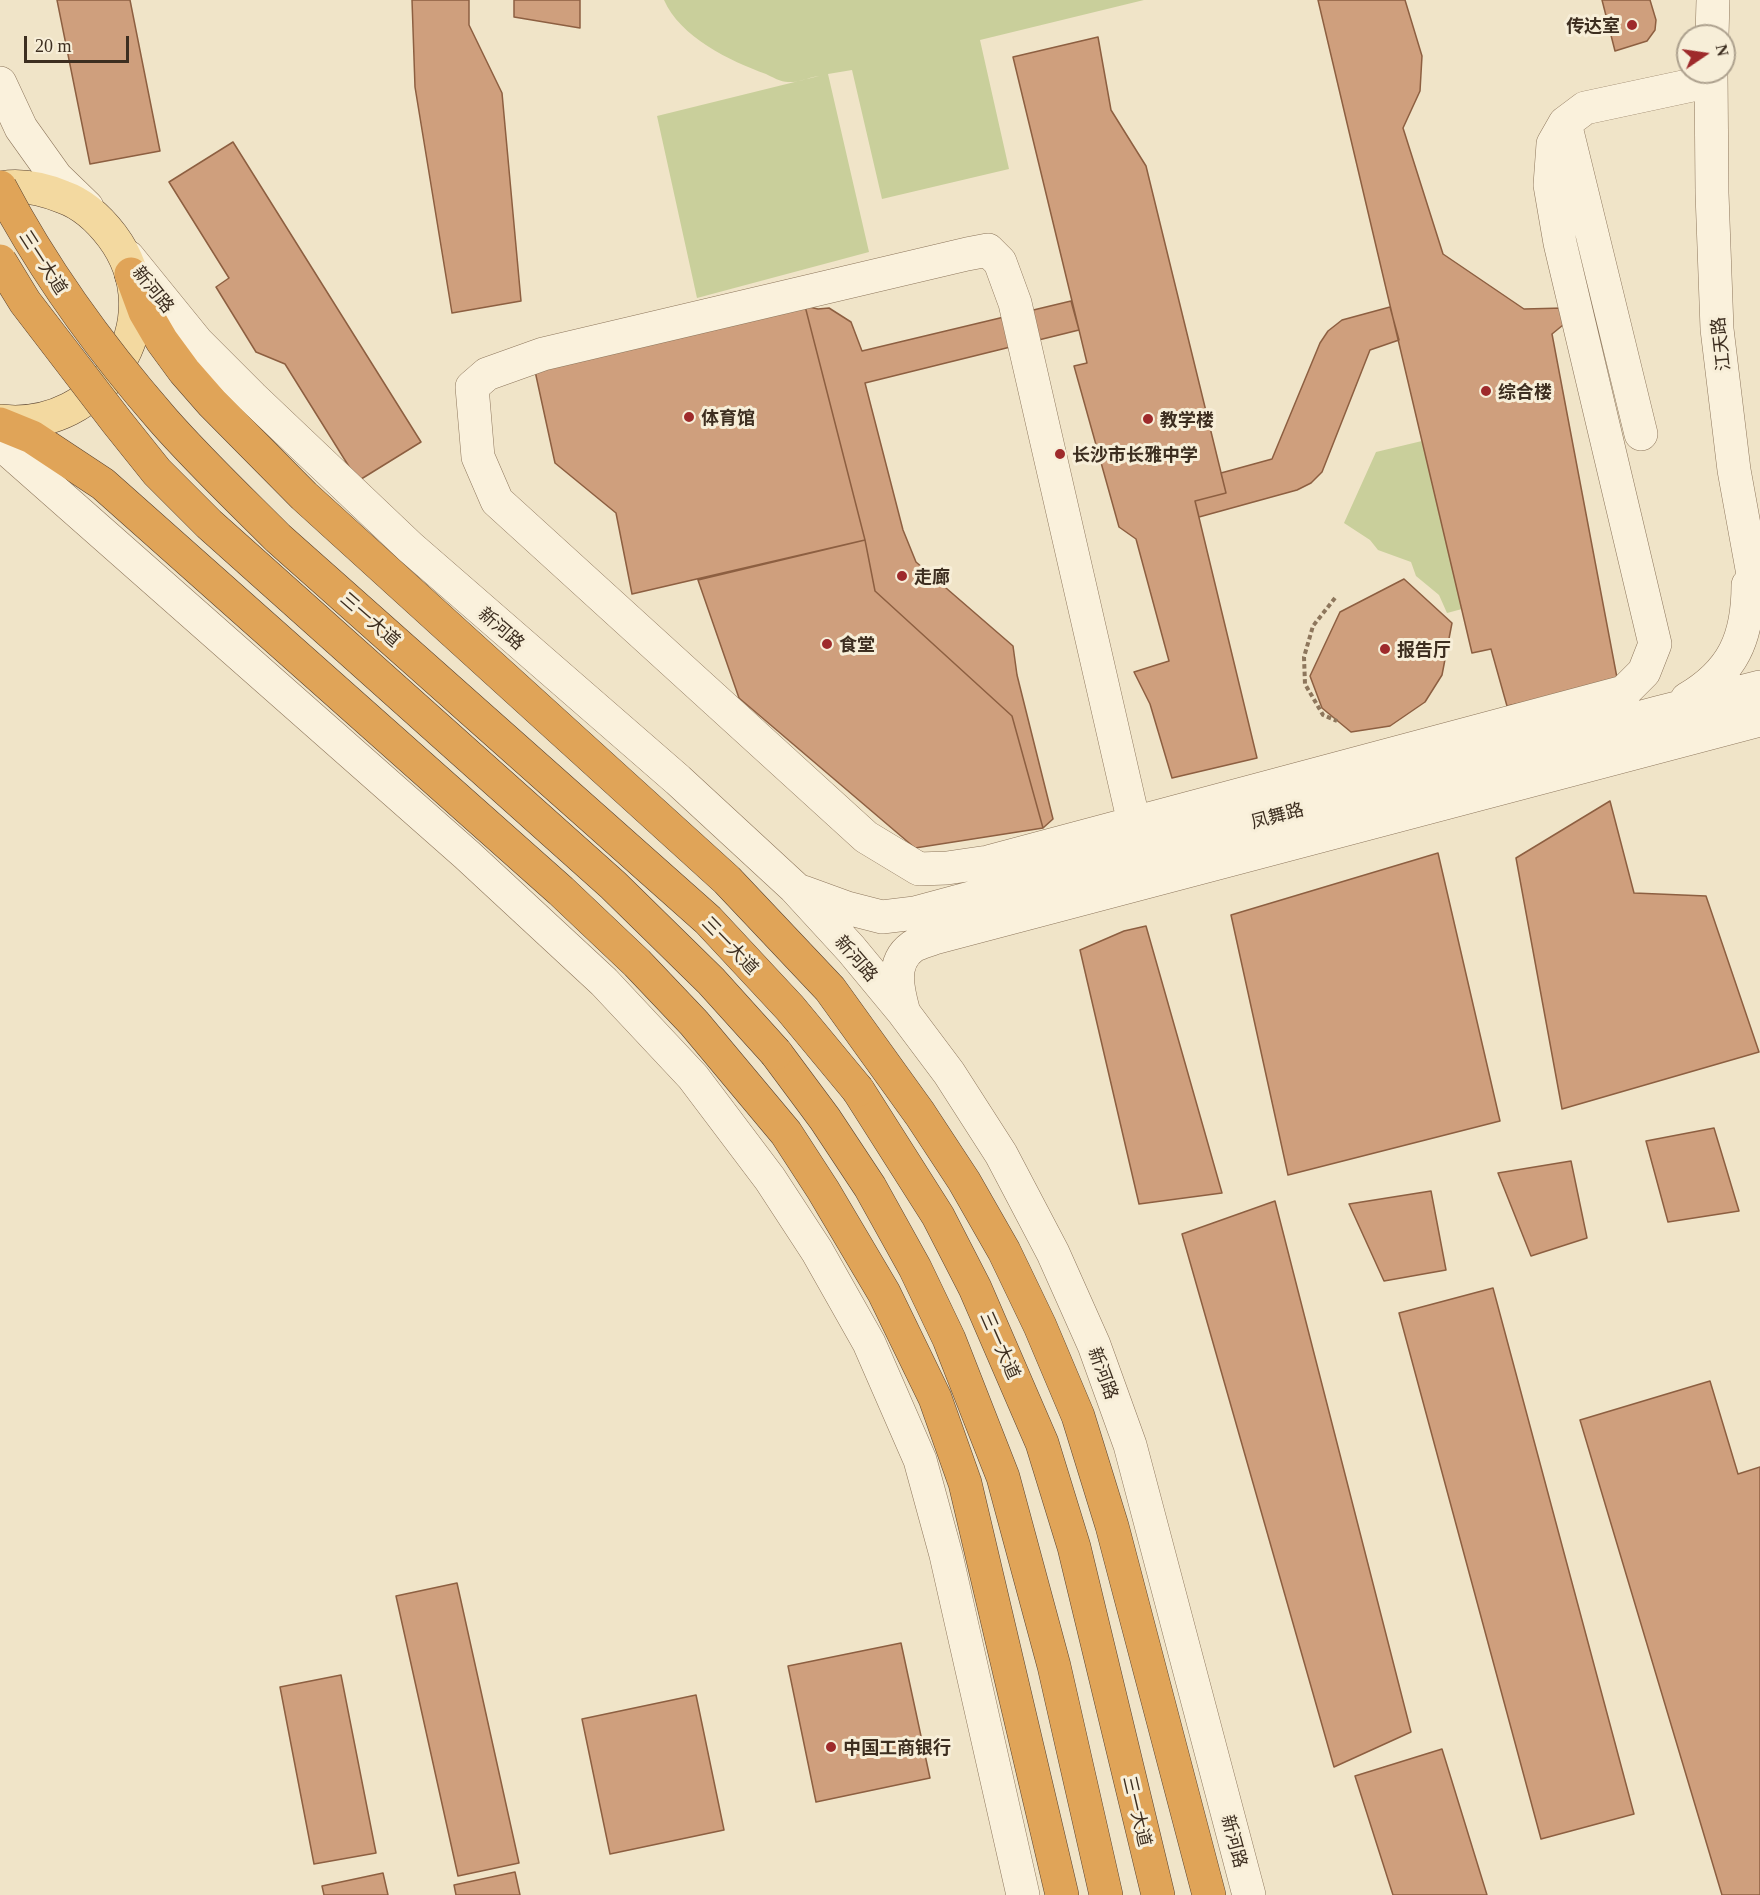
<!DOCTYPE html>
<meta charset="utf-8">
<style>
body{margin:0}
#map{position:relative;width:1760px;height:1895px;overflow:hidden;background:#f0e4c8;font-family:Georgia,serif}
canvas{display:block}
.north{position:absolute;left:1676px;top:24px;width:60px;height:60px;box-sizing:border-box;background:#f7eed8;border:2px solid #ada18e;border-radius:50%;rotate:77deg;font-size:16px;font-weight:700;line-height:24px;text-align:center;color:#3d2e20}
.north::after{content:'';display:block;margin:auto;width:21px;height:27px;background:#9e2a2b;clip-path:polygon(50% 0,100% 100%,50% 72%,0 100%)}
.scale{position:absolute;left:24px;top:36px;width:105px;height:27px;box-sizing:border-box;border:3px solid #3d2e20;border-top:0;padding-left:8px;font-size:18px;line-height:21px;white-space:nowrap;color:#3d2e20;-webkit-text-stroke:4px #f7eed8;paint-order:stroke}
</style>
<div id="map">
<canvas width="1760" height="1895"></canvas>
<div class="north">N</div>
<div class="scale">20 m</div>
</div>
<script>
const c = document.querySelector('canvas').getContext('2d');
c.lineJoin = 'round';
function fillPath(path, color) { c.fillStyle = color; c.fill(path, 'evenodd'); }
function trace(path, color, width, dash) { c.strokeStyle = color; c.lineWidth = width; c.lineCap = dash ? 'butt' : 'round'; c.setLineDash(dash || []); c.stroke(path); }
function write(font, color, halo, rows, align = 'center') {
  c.font = font + ' Georgia,"Noto Sans SC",serif'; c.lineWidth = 6; c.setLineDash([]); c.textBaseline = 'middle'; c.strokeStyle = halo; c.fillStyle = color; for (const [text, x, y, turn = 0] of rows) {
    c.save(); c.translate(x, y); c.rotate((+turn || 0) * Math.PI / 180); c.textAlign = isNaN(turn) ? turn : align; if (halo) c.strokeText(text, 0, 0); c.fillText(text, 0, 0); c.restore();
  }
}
const green = new Path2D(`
 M664,0H1144L980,40L1009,169L882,199L852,70L828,74L869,252L697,298L657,116L819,76C810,77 798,83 788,82C781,82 772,77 766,74C730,61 680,37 664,0Z
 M1422,441L1462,609L1447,613L1439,595L1416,576L1411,562L1378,550L1370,540L1344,523L1376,452Z`);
const building = new Path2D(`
 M57,0H130L160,151L90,164Z
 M412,0H469V25L502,93L521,301L452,313L415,87Z
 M514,0H580V28L514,17Z
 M1318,0H1405L1422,56L1420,91L1403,128L1443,254L1524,309L1564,308L1563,325L1552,334L1618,683L1507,706L1491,649L1472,653Z
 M1602,0H1650L1656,20L1655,30L1647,41L1615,51Z
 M1098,37L1111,110L1146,166L1226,493L1195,501L1257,758L1172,778L1150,704L1134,672L1169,661L1136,539L1119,527L1074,366L1087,363L1013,57Z
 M233,142L421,442L358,481L285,364L256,352L216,287L229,278L169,182Z
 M1071,301L1079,330L865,383L903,530L916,562L1013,646L1017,675L1053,819L1043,828L1012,716L875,591L865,540L805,306L818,309L829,308L851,322L862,351Z
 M805,306L865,540L632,594L616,513L555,463L535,371Z
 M1390,307L1399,340L1370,350L1322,472L1311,483L1297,490L1199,517L1195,501L1226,493L1221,473L1272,459L1320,343L1328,331L1342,320Z
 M865,540L875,591L1012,716L1043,828L915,848L739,698L698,580Z
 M1404,579L1452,623L1442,675L1425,702L1390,726L1351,732L1322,708L1310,676L1340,612Z
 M1610,801L1634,893L1706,896L1759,1052L1562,1109L1516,858Z
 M1438,853L1500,1121L1288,1175L1231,915Z
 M1146,926L1222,1193L1139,1204L1080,950L1124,931Z
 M1714,1128L1739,1211L1668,1222L1646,1141Z
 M1571,1161L1587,1238L1531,1256L1498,1173Z
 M1431,1191L1446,1270L1384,1281L1349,1204Z
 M1275,1201L1411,1732L1334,1767L1182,1234Z
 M1493,1288L1634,1814L1541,1839L1399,1313Z
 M1710,1381L1738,1474L1760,1467V1895H1722L1580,1420Z
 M457,1583L519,1863L458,1876L396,1596Z
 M901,1643L930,1778L816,1802L788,1666Z
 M341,1675L376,1853L314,1864L280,1687Z
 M696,1695L724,1830L610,1854L582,1719Z
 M1442,1749L1487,1895H1393L1355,1776Z
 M515,1872L520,1895H456L454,1885Z
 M383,1873L388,1895H324L322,1886Z`);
const path = new Path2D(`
 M1335,598L1313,626L1304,657L1305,684L1323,715L1337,721`);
const minor = new Path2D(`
 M1712,36L1713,0
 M1711,72L1712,193L1717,329L1734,470L1760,613
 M0,83L21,128L56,177L87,207
 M1565,123L1641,434
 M128,257L197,342L252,397L410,547L678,780L795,888L851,949L904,1013L949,1073L1001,1154L1053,1253L1094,1345L1130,1445L1249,1895
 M0,443L467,855L604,982L693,1077L770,1179L817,1251L869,1343L920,1460L946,1555L1023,1895
 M1687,699C1733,672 1748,638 1748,585
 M1134,823L1015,303L1000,262L988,250L967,254L543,354L487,374L472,387L478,457L497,501L866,837L919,869L947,868L988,862L1624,692L1644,672L1655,644L1560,243L1550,185L1553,144L1565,123L1585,108L1711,81
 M803,892L847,908L882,917L915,913L1657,713L1760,687
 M904,1013C898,991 890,963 912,947C918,943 927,941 934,938L1760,720`);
const major = new Path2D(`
 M0,188C21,184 43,189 63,197C83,204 99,219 112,236C175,320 102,433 0,421`);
const highway = new Path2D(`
 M131,274L145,312L162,341L184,371L212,403L304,496L727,880L830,989L920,1114L964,1181L1004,1251L1040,1326L1078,1416L1112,1526L1209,1895
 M0,424L32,437L103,484L561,891L637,963L694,1023L786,1133L823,1190L884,1293L935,1398L965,1483L1062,1895
 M776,1053L825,1119L870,1187L915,1268L949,1339L1003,1477L1054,1666L1106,1895
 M858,1090L938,1216L975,1288L1042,1443L1074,1547L1158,1895`);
const highwayBridge = new Path2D(`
 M0,187C44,271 100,348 163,420C199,461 239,499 278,538L708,920L790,1008L858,1090
 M0,261L25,302L117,422L157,472L209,524L613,885L711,981L776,1053`);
const markers = [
 [1632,25,6,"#9e2a2b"],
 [1486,391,6,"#9e2a2b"],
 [689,417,6,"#9e2a2b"],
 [1148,419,6,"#9e2a2b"],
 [1060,454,6,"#9e2a2b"],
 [902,576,6,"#9e2a2b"],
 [827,644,6,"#9e2a2b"],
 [1385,649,6,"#9e2a2b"],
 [831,1747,6,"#9e2a2b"]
];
const poiNames = [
 ["传达室",1620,25,"right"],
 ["综合楼",1498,391],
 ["体育馆",701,417],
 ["教学楼",1160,419],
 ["长沙市长雅中学",1072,454],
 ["走廊",914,576],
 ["食堂",839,644],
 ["报告厅",1397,649],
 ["中国工商银行",843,1747]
];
const streetNames = [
 ["三一大道",44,262,57],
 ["新河路",154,289,51],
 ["江天路",1720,344,-96],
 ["三一大道",371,619,41],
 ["新河路",502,628,41],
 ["凤舞路",1277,815,-15],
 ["三一大道",731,945,46],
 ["新河路",857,958,49],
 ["三一大道",1001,1345,66],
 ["新河路",1104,1373,70],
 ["三一大道",1138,1811,77],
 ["新河路",1235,1841,75]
];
fillPath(green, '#c9cf9b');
fillPath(building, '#cf9f7d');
trace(building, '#8d5f41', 1.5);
trace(minor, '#8d765c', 34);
trace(major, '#5b4430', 34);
trace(highway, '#5b4430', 34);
trace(path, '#8d765c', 4, [4.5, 3]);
trace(minor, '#faf1dc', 33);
trace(major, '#f3d9a0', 33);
trace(highway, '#e0a458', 33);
trace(highwayBridge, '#5b4430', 34, []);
trace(highwayBridge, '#e0a458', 33);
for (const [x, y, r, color] of markers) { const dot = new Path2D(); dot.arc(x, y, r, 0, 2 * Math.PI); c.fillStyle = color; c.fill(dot); trace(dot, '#f7eed8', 2); }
write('bold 18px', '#3d2e20', '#f7eed8', poiNames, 'left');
write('18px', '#3d2e20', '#f7eed8', streetNames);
</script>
